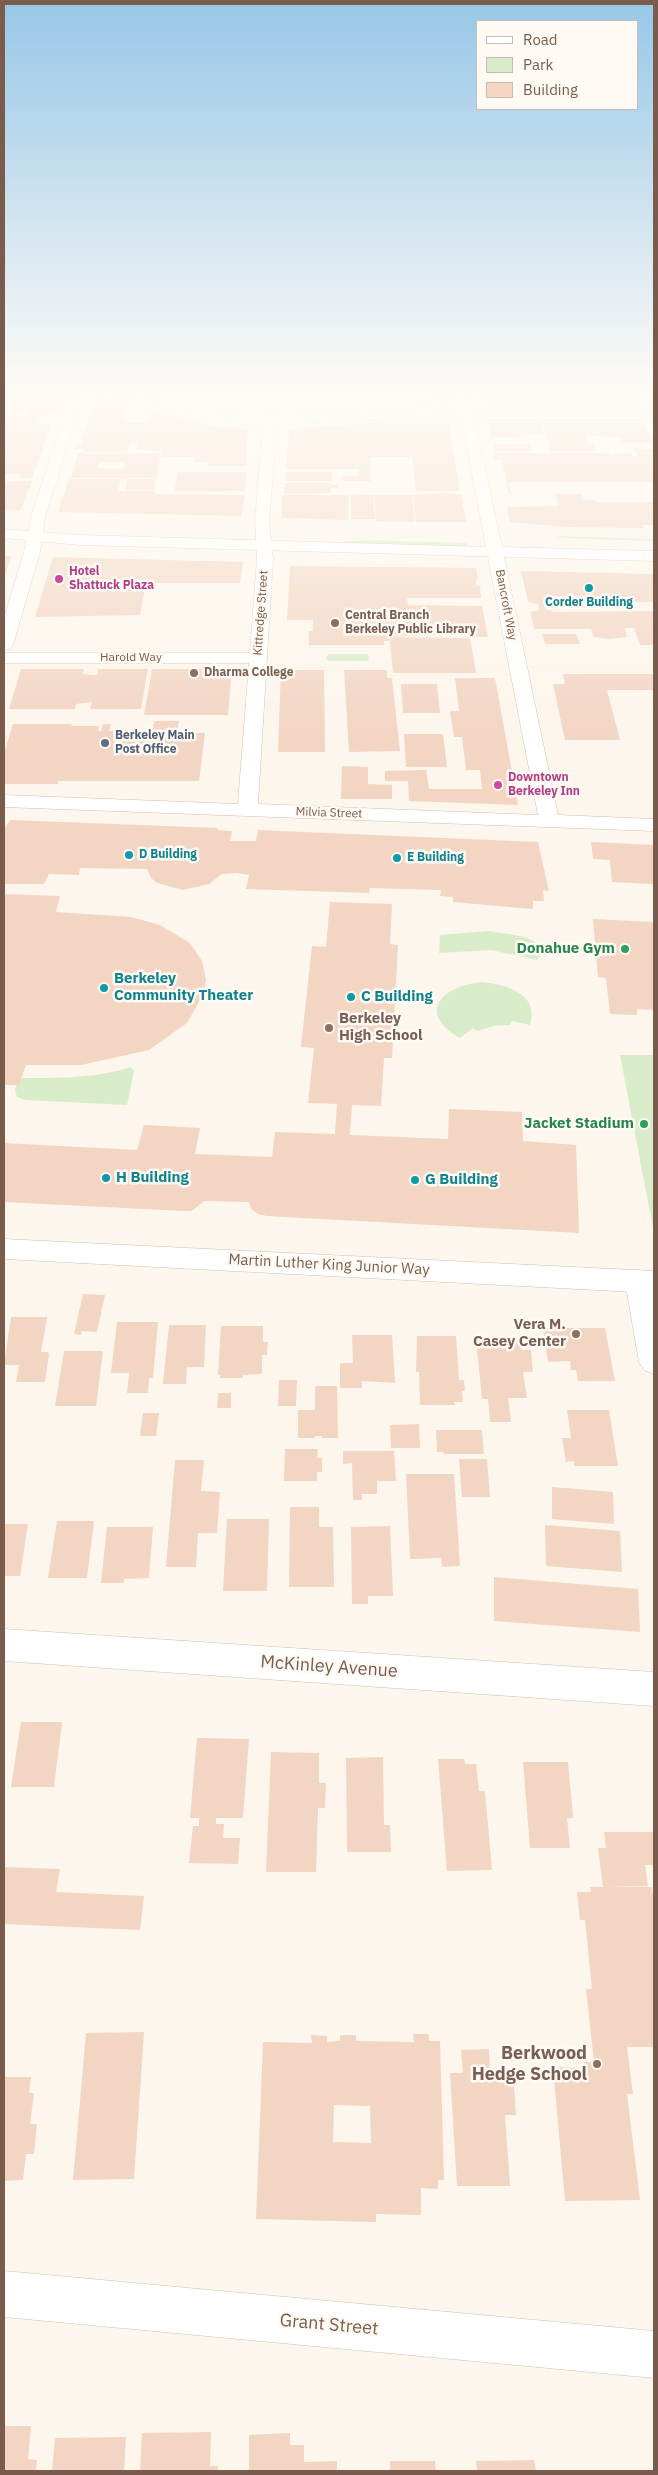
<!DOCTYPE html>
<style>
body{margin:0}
#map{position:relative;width:658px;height:2475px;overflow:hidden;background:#fdf6ec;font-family:"IBM Plex Sans",sans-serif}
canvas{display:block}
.frame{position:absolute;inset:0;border:5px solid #7a5c4d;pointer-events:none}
.legend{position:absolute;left:476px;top:20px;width:162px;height:90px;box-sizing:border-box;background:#fffaf3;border:1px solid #cabbb1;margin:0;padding:6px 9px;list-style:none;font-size:15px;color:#7a5c4d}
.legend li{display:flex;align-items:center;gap:10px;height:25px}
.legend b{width:25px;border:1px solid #cabbb1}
</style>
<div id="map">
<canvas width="658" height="2475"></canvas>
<div class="frame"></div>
<ul class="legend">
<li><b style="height:6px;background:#fff"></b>Road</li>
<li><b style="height:14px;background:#d8ecc9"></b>Park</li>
<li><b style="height:14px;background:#f3d5c3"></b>Building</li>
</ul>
</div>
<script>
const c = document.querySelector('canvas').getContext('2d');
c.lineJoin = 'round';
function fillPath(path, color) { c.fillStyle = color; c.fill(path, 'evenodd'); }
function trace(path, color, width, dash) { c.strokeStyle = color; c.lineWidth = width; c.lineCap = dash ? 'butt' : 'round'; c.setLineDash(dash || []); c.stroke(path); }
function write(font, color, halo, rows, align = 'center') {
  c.font = font + ' "IBM Plex Sans",sans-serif'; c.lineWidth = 5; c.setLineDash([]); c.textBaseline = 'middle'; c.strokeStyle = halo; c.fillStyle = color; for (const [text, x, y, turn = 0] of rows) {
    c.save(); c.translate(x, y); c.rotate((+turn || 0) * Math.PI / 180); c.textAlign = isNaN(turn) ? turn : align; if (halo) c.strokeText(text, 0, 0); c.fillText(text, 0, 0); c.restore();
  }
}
const green = new Path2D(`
 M561,536L654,539V541L553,538Z
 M360,540L467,543V548L328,543Z
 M328,654H367L369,658L368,661H328L326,658Z
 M488,931C505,934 528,934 542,947V953L537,960L491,950L439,953L440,935Z
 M483,982C507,985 540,994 530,1025L512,1021L510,1025L493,1026L478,1031L473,1028L460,1038C415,1012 443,985 483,982Z
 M620,1055H654V1233Z
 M131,1067L134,1071L127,1105L25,1100L17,1097L15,1090L19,1078C57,1078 93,1079 131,1067Z`);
const building = new Path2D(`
 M483,389H631L638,405L487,406Z
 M4,391L65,392L58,413L50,412L46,417H40L36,424H52L32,478H19L21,474H4V415L26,416L29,411H10L14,406L4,405Z
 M103,402H119L126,405L123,422H148L151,412H155L219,427L248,429L246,466H209V462H194V457H162L161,451L136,450L138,443H130L127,452H83L84,449H75L76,444H81L92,407Z
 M369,423L449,424L460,491H416L412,457H370L371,481H343V476H359V469H286L289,430Z
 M488,423H541L543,433H520L521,437H491Z
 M543,423H645L653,443H622L620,438L585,435L588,444H593L596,451H551Z
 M494,444H531L532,451H495Z
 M633,448L654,449V452H643L654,454V482H513L509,483L511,494H509L502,460H495L494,453H602L614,456L613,453H631L632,456H637V452H634Z
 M78,453H161L156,478H71ZM99,462H125L123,469H113L97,468Z
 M178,472H247L245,491H174Z
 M285,472H332V481H285Z
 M69,479H121L118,491H154L155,494L245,495L241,516L58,512Z
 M128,479H156L154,490H125Z
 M6,481H32L20,511L4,510V488Z
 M285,483H331V485H338V488H331V493L284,494Z
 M443,493L461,494L466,522H416L413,495Z
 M351,494L373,495L375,519H351Z
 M556,494H582L584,500H596L597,502H654V525H642L644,528L565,527L510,522L507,507L559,506Z
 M282,495H348V520L282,518Z
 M374,495H412L415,522L376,521Z
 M4,556H12L4,578Z
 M53,557L243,562L240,583H146L140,615L35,617Z
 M290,566L476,568L478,581L476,580V586H480L481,598H407L408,605L482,606L488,637H470L469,634L383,637L470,638L476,673H393L390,641H384V645H309V631H313V620H287Z
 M521,571L654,574V602H550L551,604H544L546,610H552L553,612L654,611V645H640L634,628H625L627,637L608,639L594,637L591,629H534L530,612L539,610L538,604L528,602Z
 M542,634H576L580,644H545Z
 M21,669H84L83,674L93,675H97L98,669H148L141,709H90L92,702L76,704L75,709H9Z
 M152,669H232L228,715H144Z
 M281,670H324L325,752H278Z
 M344,670H387V678H392L400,751L349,752Z
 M563,674H654V690H607L620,740H565L553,684H565Z
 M455,678H495L518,805L409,801L408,781H385V771L426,770L429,789H482L480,770H466L462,737H454L450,711H459Z
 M401,684H437L440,713H403Z
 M154,721H179L177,733H205L199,781H58V784H4V753L13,724H72L71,726H99L98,731H101L103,724H111L109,731H153Z
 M404,734H443L447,767H406Z
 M342,766L368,767V784L392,785V799H341Z
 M10,820L218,828V830L232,831L230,841H256L258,830L538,842L549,891L543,890L544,901H533V909L453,902V897L440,896L441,890L370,888L369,893L246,889L249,875L236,873L222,874L209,884L183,890L157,883L151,878L147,869L80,868L79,875L49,874L44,884H4V829Z
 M591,842L654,845V884L612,882L610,860L593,859Z
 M4,894L60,896L56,912L131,917L160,925L190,943L202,961L206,980L203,995L187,1023L149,1050L81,1065H26L19,1085H4Z
 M330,902L392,904L390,944L398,945L392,1058H384L381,1106L352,1105L350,1135L448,1139L449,1109L522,1112L523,1141L576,1145L579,1233L267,1216L258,1214L251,1209L249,1202L204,1201L192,1211H184L4,1202V1143L137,1150L144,1125L200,1128L195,1154L272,1157L275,1132L335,1134L337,1104L308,1103L314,1048L301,1047L312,946L326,947Z
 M593,919L654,922V1010L637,1009V1015L610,1014L606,978L598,977Z
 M83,1294L105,1295L97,1332L82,1331L81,1335L74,1334Z
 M11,1317H47L41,1352H48L49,1354L45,1382H16L19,1365H4Z
 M117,1322H158L153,1378H149L148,1393H127L129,1373H111Z
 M169,1325H206L204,1367H187L186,1384H163Z
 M221,1326H263V1342H268L267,1355H262V1374L243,1375V1378H220V1375H218Z
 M543,1328H605L615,1381H578L576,1370H571L570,1361L548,1362Z
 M352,1335H392L395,1383L362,1381V1388H340V1363H353Z
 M417,1336H456L459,1380H464L465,1391H462L463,1402H454L455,1405H420L419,1372H416Z
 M476,1341H520L521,1350H531L533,1372H523L527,1398H508L511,1422H490L488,1399H482Z
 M64,1351H103L96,1406H55Z
 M279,1380H297L296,1406H278Z
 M315,1386H337L338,1438H322V1436H315V1438H298V1410H315Z
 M218,1393H231V1408H217Z
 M567,1410H609L618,1466H574V1461L566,1462L562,1438H571Z
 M143,1413H159L156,1436H140Z
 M419,1424L420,1448H391L390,1425Z
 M436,1430H482L484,1454H444L443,1452H437Z
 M285,1449H318L317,1458H322V1472H317V1481H284Z
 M343,1451H394L396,1481H377V1494H362V1500H353L352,1463L343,1464Z
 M459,1459H487L490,1497H462Z
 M175,1460H204L201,1491L220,1492L217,1533H198L196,1567H166Z
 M406,1474H454L460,1566L442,1567L441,1558L410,1559Z
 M552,1487L613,1492L614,1524L552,1519Z
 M290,1507H319V1527H333L334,1587H289Z
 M227,1519H269L267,1591H223Z
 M57,1521H94L87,1578H48Z
 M4,1524H28L20,1576H4Z
 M545,1525L620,1531L622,1572L546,1566Z
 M390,1526L393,1596H368V1604H352L351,1527Z
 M107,1527H153L149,1578L124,1579V1583H101Z
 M494,1577L638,1589L640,1632L494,1621Z
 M21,1722H62L54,1787H11Z
 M197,1738L249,1739L243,1818H216V1824H224L223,1838H240L238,1864L189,1863L193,1826H199V1818H190Z
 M271,1752L319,1753V1783H326L325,1808H318L316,1872H266Z
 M383,1757L384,1825H390L391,1852H347L346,1758Z
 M438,1759H464L465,1764H476L479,1791H485L492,1870L447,1871Z
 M523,1762H568L573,1818H567L570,1848H530Z
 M604,1832H654V1865H645L648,1886H605L652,1887V1893H654V2047H627L633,2094H627L640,2200L565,2201L553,2067L585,2068L584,2062H594L586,1989H592L585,1920H580L577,1892H591L590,1887H603L598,1848H606Z
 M4,1867L60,1869L56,1892L144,1896L140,1930L4,1924Z
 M144,2032L134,2179L73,2180L86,2033Z
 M413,2034H429V2041H440L444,2180H438V2189L421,2188V2215L376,2214V2222L256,2219L263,2042L312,2043L311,2035L327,2036V2042L340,2041V2035H356V2041L414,2042ZM334,2105L370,2106L371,2143L333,2142Z
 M489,2049L490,2072H513L516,2115H505L510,2186H457L450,2073H463L461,2050Z
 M4,2077H31L29,2093H34L30,2124H37L34,2154H26L23,2180L4,2181Z
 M4,2426H31L28,2459L37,2460L36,2471H4Z
 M211,2432L210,2466H218V2471H140L142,2433Z
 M290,2433V2445H304V2462L337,2461V2471H249V2435Z
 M126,2437L124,2471H52L55,2438Z
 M534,2460L536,2471H477L476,2461Z
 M390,2461H435L436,2471H390Z`);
const minor = new Path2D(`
 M79,389H91L81,402L45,517L40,552L13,645L10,649L4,650V618L24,552L31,517L69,401Z
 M271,413L278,417L269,521L273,559L258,804L538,815L487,552L495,547L503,552L558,815L654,819V831L4,807V795L238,804L249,663H4V653H250L257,559L255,521L264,417Z
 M639,1270L649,1273L654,1287V1374L644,1370L639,1362L625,1281L629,1273Z
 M4,1629L654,1672V1706L4,1661Z
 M4,2271L654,2331V2378L4,2317Z`);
const tertiary = new Path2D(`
 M85,389H107L245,417L364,412H654V420H364L245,425L91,393Z
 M4,1239L654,1271V1293L4,1259Z`);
const secondary = new Path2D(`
 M455,389H468L502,547L654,551V561L80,545L4,538V529L80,535L486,547L457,397L422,414L417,415L410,411Z`);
const markers = [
 [59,579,5,"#d1479c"],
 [589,588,5,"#0f9aa8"],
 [335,623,5,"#8d6e63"],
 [194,673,5,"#8d6e63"],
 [105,743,5,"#5c6f8a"],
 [498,785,5,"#d1479c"],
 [129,855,5,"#0f9aa8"],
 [397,858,5,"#0f9aa8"],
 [625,949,5,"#2e9e5b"],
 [104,988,5,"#0f9aa8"],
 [351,997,5,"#0f9aa8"],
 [329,1028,5,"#8d6e63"],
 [644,1124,5,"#2e9e5b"],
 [106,1178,5,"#0f9aa8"],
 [415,1180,5,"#0f9aa8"],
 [576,1334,5,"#8d6e63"],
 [597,2064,5,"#8d6e63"]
];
const farHotelnames = [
 ["Hotel",69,572],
 ["Shattuck Plaza",69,586],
 ["Downtown",508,778],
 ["Berkeley Inn",508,792]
];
const farCulturenames = [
 ["Corder Building",589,603,"center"],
 ["D Building",139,855],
 ["E Building",407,858]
];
const farStreetnames = [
 ["Bancroft Way",506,605,79],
 ["Kittredge Street",261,613,-86],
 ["Harold Way",131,658],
 ["Milvia Street",329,813,2]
];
const farEducationnames = [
 ["Central Branch",345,616],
 ["Berkeley Public Library",345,630],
 ["Dharma College",204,673]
];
const farServicenames = [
 ["Berkeley Main",115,736],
 ["Post Office",115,750]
];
const leisureNames = [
 ["Donahue Gym",615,949],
 ["Jacket Stadium",634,1124]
];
const cultureNames = [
 ["Berkeley",114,979],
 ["Community Theater",114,996],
 ["C Building",361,997],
 ["H Building",116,1178],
 ["G Building",425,1180]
];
const educationNames = [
 ["Berkeley",339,1019],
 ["High School",339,1036],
 ["Vera M.",566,1325,"right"],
 ["Casey Center",566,1342,"right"]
];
const streetNames = [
 ["Martin Luther King Junior Way",329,1265,3]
];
const nearStreetnames = [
 ["McKinley Avenue",329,1667,4],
 ["Grant Street",329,2325,5]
];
const nearEducationnames = [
 ["Berkwood",587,2054],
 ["Hedge School",587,2075]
];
fillPath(green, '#d8ecc9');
fillPath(building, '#f3d5c3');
trace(minor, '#d1beb0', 1);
trace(tertiary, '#d1beb0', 1);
trace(secondary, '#d6c0b0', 1);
fillPath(minor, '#fff');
fillPath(tertiary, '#fff');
fillPath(secondary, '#fff');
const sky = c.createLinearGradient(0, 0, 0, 735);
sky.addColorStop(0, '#97c7e8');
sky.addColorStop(0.53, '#fefbf6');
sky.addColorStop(1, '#fefbf600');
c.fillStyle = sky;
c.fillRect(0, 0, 658, 735);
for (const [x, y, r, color] of markers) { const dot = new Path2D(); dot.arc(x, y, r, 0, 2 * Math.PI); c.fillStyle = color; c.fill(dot); trace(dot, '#fffaf3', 2); }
write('bold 12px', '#b23c85', '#fffaf3', farHotelnames, 'left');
write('bold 12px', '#0d838f', '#fffaf3', farCulturenames, 'left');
write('12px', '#7a5c4d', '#fffaf3', farStreetnames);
write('bold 12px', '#785e54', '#fffaf3', farEducationnames, 'left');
write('bold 12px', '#4e5e75', '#fffaf3', farServicenames, 'left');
write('bold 15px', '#27864d', '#fffaf3', leisureNames, 'right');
write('bold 15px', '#0d838f', '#fffaf3', cultureNames, 'left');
write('bold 15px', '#785e54', '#fffaf3', educationNames, 'left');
write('15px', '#7a5c4d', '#fffaf3', streetNames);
write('18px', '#7a5c4d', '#fffaf3', nearStreetnames);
write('bold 18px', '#785e54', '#fffaf3', nearEducationnames, 'right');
</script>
